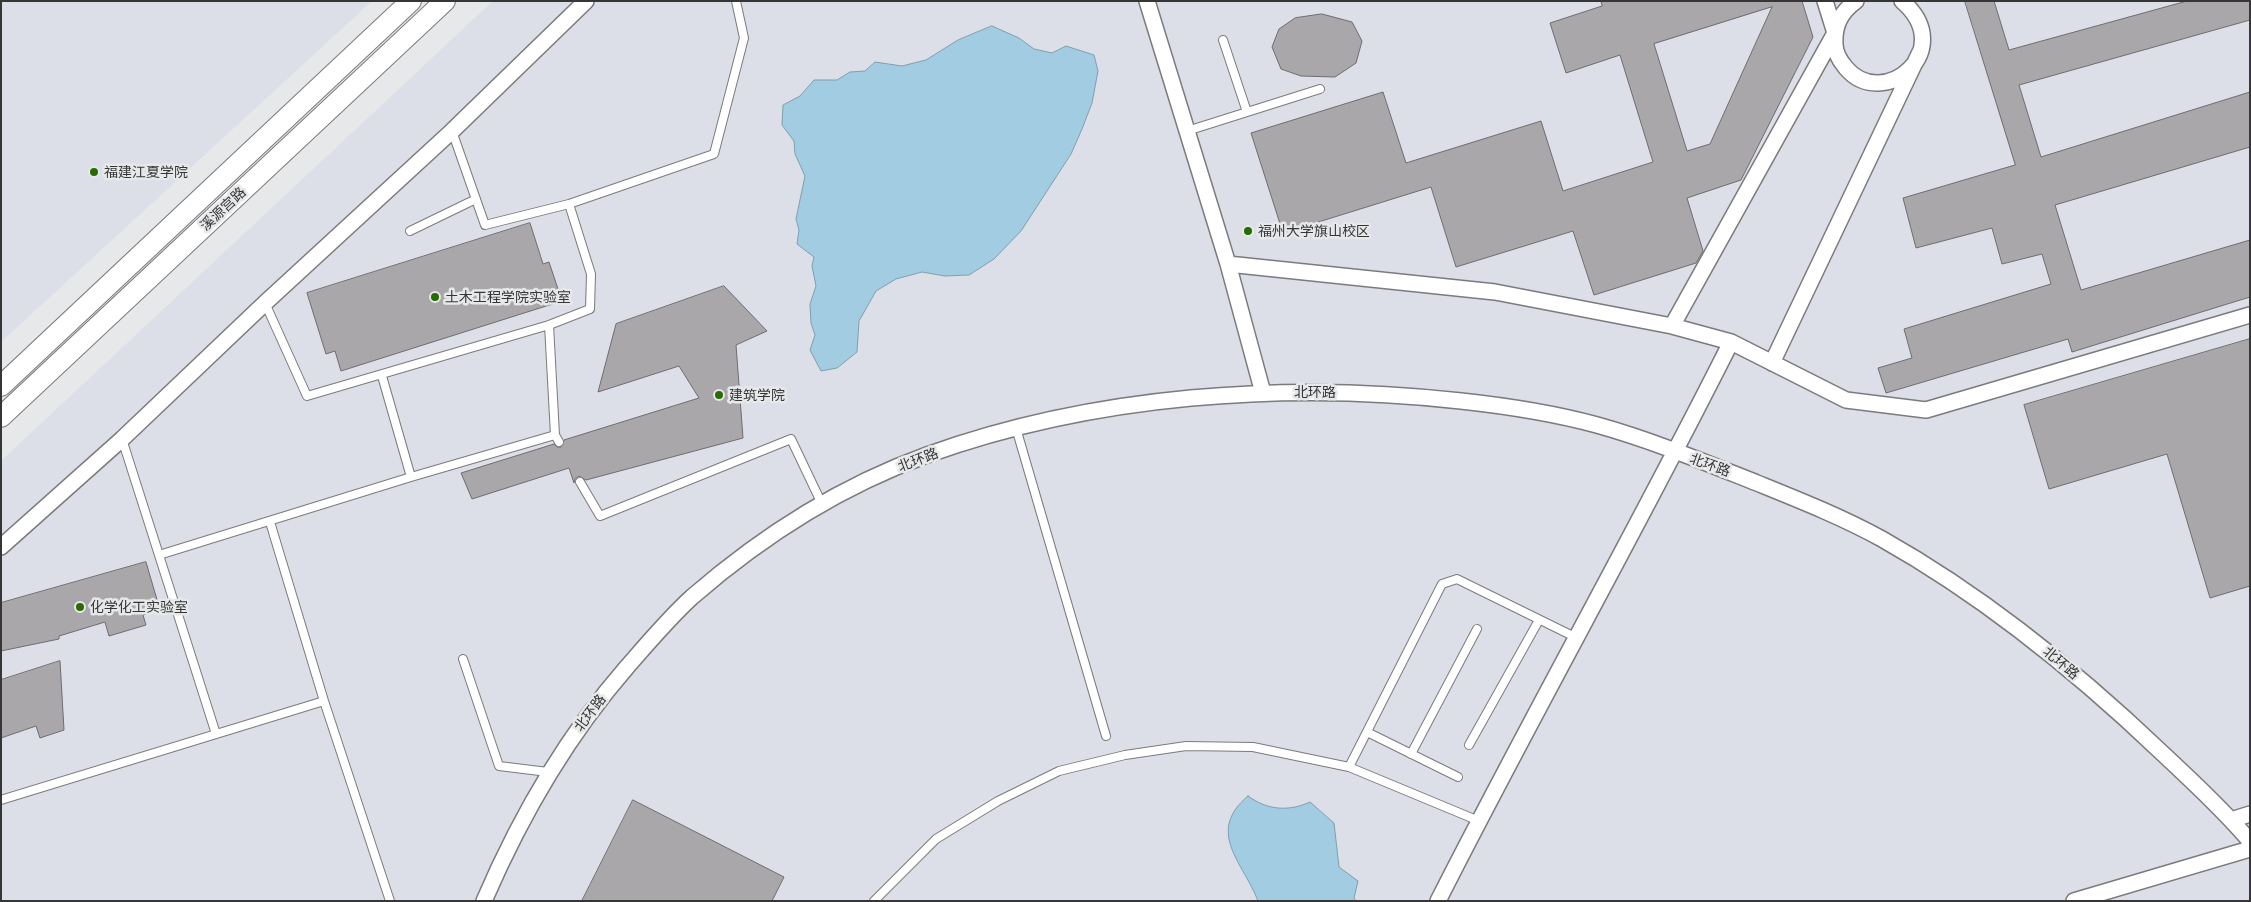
<!DOCTYPE html>
<meta charset="utf-8">
<style>
body{margin:0}
#map{position:relative;width:2251px;height:902px;overflow:hidden;background:#e7e8ea;font-family:Commissioner,sans-serif}
canvas{display:block}
.frame{position:absolute;inset:0;border:2px solid #363637;pointer-events:none}
</style>
<div id="map">
<canvas width="2251" height="902"></canvas>
<div class="frame"></div>
</div>
<script>
const c = document.querySelector('canvas').getContext('2d');
c.lineJoin = 'round';
function fillPath(path, color) { c.fillStyle = color; c.fill(path, 'evenodd'); }
function trace(path, color, width, dash) { c.strokeStyle = color; c.lineWidth = width; c.lineCap = dash ? 'butt' : 'round'; c.setLineDash(dash || []); c.stroke(path); }
function write(font, color, halo, rows, align = 'center') {
  c.font = font + ' Commissioner,"Noto Sans SC",sans-serif'; c.lineWidth = 5; c.setLineDash([]); c.textBaseline = 'middle'; c.strokeStyle = halo; c.fillStyle = color; for (const [text, x, y, turn = 0] of rows) {
    c.save(); c.translate(x, y); c.rotate((+turn || 0) * Math.PI / 180); c.textAlign = isNaN(turn) ? turn : align; if (halo) c.strokeText(text, 0, 0); c.fillText(text, 0, 0); c.restore();
  }
}
const built = new Path2D(`
 M1,1H372L1,342Z
 M493,1H2250V901H1V461Z`);
const water = new Path2D(`
 M992,26L1019,38L1034,49L1052,53L1066,46L1094,55L1098,71L1092,103L1082,129L1071,154L1021,231L994,259L969,275L945,276L922,272L896,279L876,291L859,321L857,352L837,368L821,371L810,350L815,335L811,323L810,304L816,286L812,266L814,257L797,244L799,230L796,219L805,176L795,154L794,141L782,125L783,105L800,96L814,80H837L850,72L865,71L875,62L902,66L926,60L958,40Z
 M1248,796C1267,810 1288,812 1310,802L1334,823L1339,867L1358,881L1354,898L1356,901H1258C1243,862 1205,832 1248,796Z`);
const building = new Path2D(`
 M1601,1H1802L1813,37L1741,180L1687,198L1703,251L1696,263L1594,295L1573,231L1456,267L1431,187L1283,233L1251,133L1383,92L1406,163L1541,121L1563,191L1653,162L1620,55L1566,73L1550,23L1602,6ZM1772,7L1710,144L1687,151L1654,44Z
 M1965,1H1994L2009,50L2187,1H2250V20L2019,85L2041,157L2250,92V147L2055,205L2081,290L2250,240V297L2072,352L2068,339L1886,393L1878,368L1912,358L1904,329L2051,284L2042,254L2002,264L1992,228L1916,248L1903,198L2015,165Z
 M1322,14L1352,22L1362,41L1356,63L1335,77L1301,76L1281,69L1272,47L1279,29L1295,18Z
 M530,223L543,264L549,262L562,301L341,371L335,351L326,354L307,293Z
 M724,286L767,331L736,345L743,438L586,480L579,476L575,479L574,483L569,468L472,499L461,473L554,444L557,447H561L564,440L699,398L679,366L598,392L616,324Z
 M2250,339V586L2210,598L2167,454L2049,489L2024,405Z
 M146,562L160,610L143,615L146,625L109,636L105,622L59,636V639L1,651V603Z
 M60,661L64,730L40,738L36,726L1,738V680Z
 M633,800L784,877L772,901H582Z`);
const lane = new Path2D(`
 M1223,40L1247,112
 M1187,131L1320,89
 M569,204L714,154L744,38L736,1
 M410,231L476,199
 M265,303L307,396L549,325L590,309L591,274L569,204L485,225L452,131
 M549,325L555,435
 M1016,428L1106,736
 M122,439L216,734
 M411,477L555,435L559,442
 M580,482L600,516L791,439L822,504
 M270,522L324,701L390,901
 M159,555L411,477L382,376
 M463,659L499,766L548,772
 M1367,732L1458,777
 M1469,745L1539,620
 M1411,754L1477,629
 M1349,767L1442,584L1457,579L1577,638
 M1,800L324,701
 M874,901L936,839L998,801L1059,771L1125,755L1186,746L1253,747L1349,767L1479,821`);
const street = new Path2D(`
 M1147,1L1228,264L1263,393
 M1856,1C1841,12 1834,25 1835,44C1835,53 1840,61 1846,68C1883,112 1959,50 1902,1
 M1228,264L1495,292L1672,326L1731,342L1846,400L1926,410L2250,315
 M1672,326L1835,33L1825,1
 M1772,363L1920,52
 M1,547L122,439L265,303L452,131L586,1
 M2231,820L2250,814
 M484,901C521,815 566,737 627,667C648,643 669,618 692,597C761,537 841,486 927,455C1093,395 1287,381 1461,401C1507,406 1553,413 1597,425C1651,440 1704,462 1757,483C1799,500 1842,517 1882,539C1985,597 2075,670 2160,751C2191,780 2222,809 2250,841
 M1438,901C1533,713 1637,530 1731,342
 M2074,901L2250,849`);
const secondary = new Path2D(`
 M1,386L411,1
 M1,417L445,1`);
const markers = [
 [94,172,5,"#276b02"],
 [1248,231,5,"#276b02"],
 [435,297,5,"#276b02"],
 [719,395,5,"#276b02"],
 [80,607,5,"#276b02"]
];
const poiNames = [
 ["福建江夏学院",104,172],
 ["福州大学旗山校区",1258,231],
 ["土木工程学院实验室",445,297],
 ["建筑学院",729,395],
 ["化学化工实验室",90,607]
];
const streetNames = [
 ["溪源宫路",223,209,-43],
 ["北环路",1315,392],
 ["北环路",918,460,-21],
 ["北环路",1710,465,20],
 ["北环路",2061,663,40],
 ["北环路",590,713,-53]
];
fillPath(built, '#dcdee8');
fillPath(water, '#a1cce1');
trace(water, '#819fae', 1);
fillPath(building, '#a9a7a9');
trace(building, '#6f6d6f', 1);
trace(lane, '#7b7b7d', 10);
trace(street, '#7b7b7d', 18);
trace(secondary, '#7b7b7d', 22);
trace(lane, '#fff', 8);
trace(street, '#fff', 15);
trace(secondary, '#fff', 20);
for (const [x, y, r, color] of markers) { const dot = new Path2D(); dot.arc(x, y, r, 0, 2 * Math.PI); c.fillStyle = color; c.fill(dot); trace(dot, '#e7e8ea', 2); }
write('14px', '#363637', '#e7e8ea', poiNames, 'left');
write('14px', '#363637', '#e7e8ea', streetNames);
</script>
